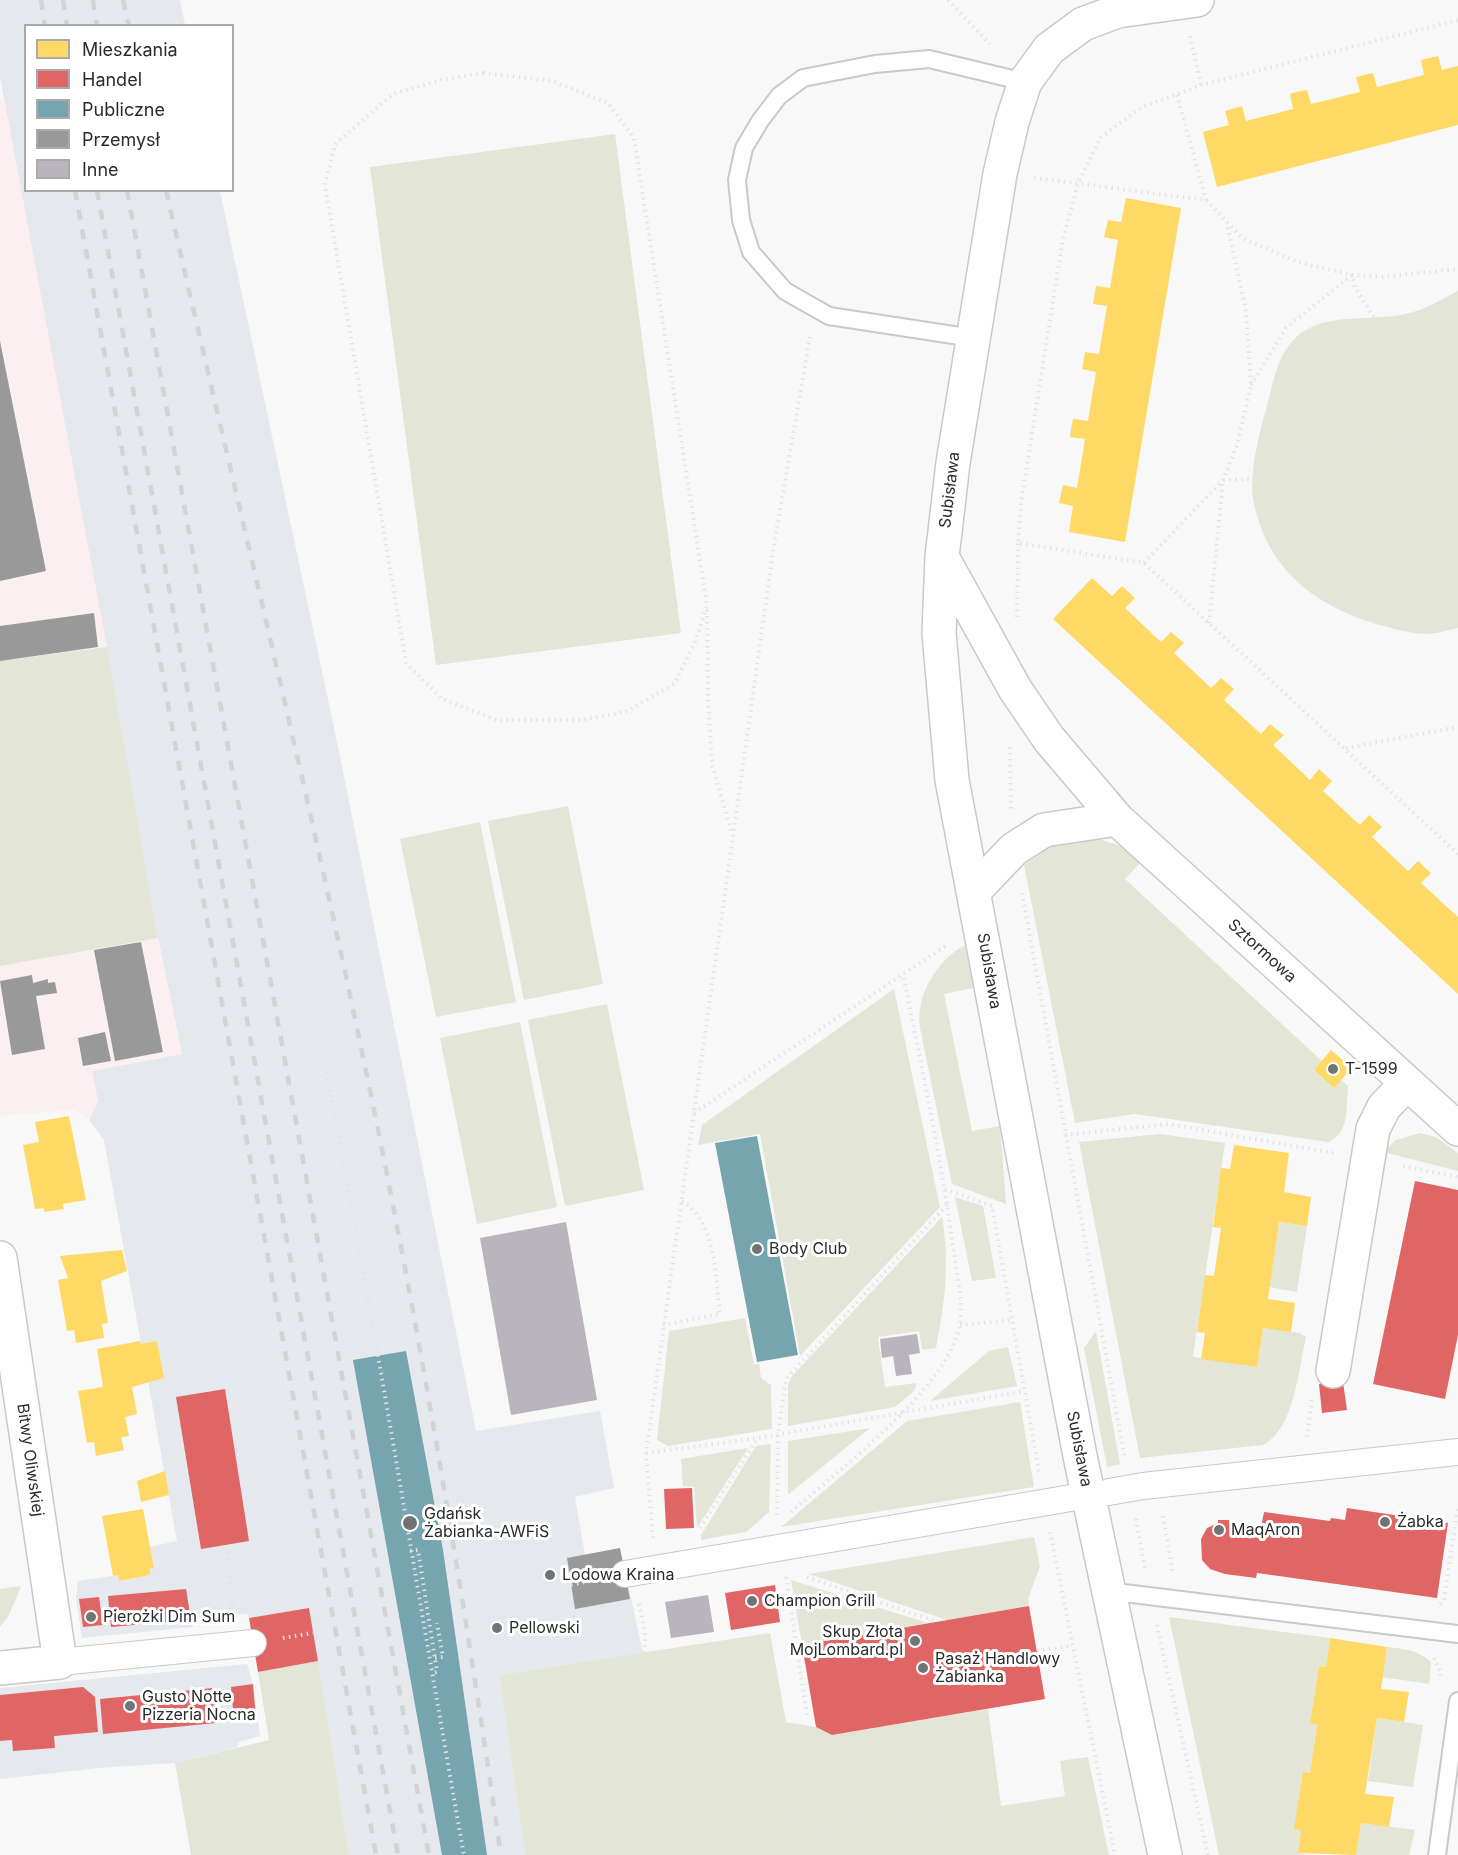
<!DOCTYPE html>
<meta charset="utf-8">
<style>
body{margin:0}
#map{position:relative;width:1458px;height:1855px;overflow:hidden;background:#f8f8f8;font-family:Inter,sans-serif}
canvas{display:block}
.legend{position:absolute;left:24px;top:24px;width:210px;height:168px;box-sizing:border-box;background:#fff;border:2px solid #aaa;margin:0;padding:8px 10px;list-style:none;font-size:18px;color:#2a2b2b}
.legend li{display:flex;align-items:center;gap:12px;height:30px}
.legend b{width:30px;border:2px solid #aaa}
</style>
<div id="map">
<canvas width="1458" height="1855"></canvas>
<ul class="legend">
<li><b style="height:16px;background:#ffd966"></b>Mieszkania</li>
<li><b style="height:16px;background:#e06666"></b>Handel</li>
<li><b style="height:16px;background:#76a5af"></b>Publiczne</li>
<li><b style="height:16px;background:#999"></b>Przemysł</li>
<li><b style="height:16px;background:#bab5bd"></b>Inne</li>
</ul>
</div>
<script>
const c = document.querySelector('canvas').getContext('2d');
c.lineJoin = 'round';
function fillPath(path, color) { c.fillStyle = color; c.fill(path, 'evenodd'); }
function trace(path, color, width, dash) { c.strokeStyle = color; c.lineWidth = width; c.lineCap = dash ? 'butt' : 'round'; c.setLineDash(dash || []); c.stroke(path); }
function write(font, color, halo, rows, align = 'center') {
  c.font = font + ' Inter,sans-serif'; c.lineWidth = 6; c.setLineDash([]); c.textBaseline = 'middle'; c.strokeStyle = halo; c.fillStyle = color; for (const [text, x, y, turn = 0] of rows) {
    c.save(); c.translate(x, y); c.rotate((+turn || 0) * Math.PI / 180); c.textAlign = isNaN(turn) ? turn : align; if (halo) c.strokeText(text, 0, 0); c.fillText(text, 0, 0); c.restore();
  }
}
const built = new Path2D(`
 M0,0H180L185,25L26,26V190L220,191L337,742L476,1431L600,1411L614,1488L575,1497L585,1555L620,1548L643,1653L499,1675L525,1855H349L309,1608L249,1618L248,1614L192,1618L193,1627L82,1638L76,1597L78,1581L118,1575L120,1581L150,1575V1569L154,1568L150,1547L177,1541L104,1140L89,1120L98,1101L91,1071L182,1054L158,938L0,77Z
 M247,1664L253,1684L260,1736L238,1742V1747L175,1763L98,1768L0,1779V1688Z`);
const industrial = new Path2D(`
 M4,98L107,647L0,661V99Z
 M158,938L182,1054L92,1071L98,1101L89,1120L74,1110L0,1116V966Z`);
const green = new Path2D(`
 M615,134L681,633L436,665L370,167Z
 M1458,291V628C1448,630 1437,634 1427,634C1410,634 1390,628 1373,623C1313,604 1268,569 1254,504C1248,475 1259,434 1267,406C1274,379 1278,351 1301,333C1332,311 1378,323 1413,312C1428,308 1443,298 1458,291Z
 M107,647L158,938L0,966V661Z
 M568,806L603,984L524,1000L488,821Z
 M480,822L516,1002L436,1017L400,839Z
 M1093,837L1121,846L1143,860L1125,879L1322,1061L1314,1070L1334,1088L1341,1080L1348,1086C1346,1106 1350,1134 1328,1142L1135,1114L1075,1123L1024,865L1055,843Z
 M965,945L973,988L944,994L972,1131L1000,1126L1006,1204L952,1184L920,1028C915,996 937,960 965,945Z
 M894,989L940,1207L800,1356L760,1134L698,1145L702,1125Z
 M607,1004L644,1190L565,1206L528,1020Z
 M520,1022L557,1207L477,1224L440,1038Z
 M1420,1133L1436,1137L1458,1153V1171L1383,1152L1396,1140Z
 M1160,1134L1225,1143L1193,1357L1257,1367L1263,1328L1300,1333L1306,1337C1299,1368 1294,1430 1263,1445L1140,1458L1079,1142Z
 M955,1197L983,1206L996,1278L972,1281Z
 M942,1217C950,1262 945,1303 936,1348L922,1350L919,1331L878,1337L885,1387L917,1383L914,1391L895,1407L788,1426V1384L792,1376Z
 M1279,1222L1307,1226L1297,1292L1269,1287Z
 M745,1318L754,1365L759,1364L761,1378L771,1385L772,1429L668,1446L657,1440L669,1331Z
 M1096,1331L1120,1464L1107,1467L1084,1348Z
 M1008,1347L1017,1386L930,1401L989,1351Z
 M1020,1402L1034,1487L781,1527L907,1421Z
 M870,1428L789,1494H788V1441Z
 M771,1444L769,1512L746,1532L701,1540V1535L756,1446Z
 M748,1448L697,1528L694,1487L683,1486L681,1459Z
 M1034,1537L1040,1566L1028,1599L1029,1606L947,1620L809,1574Z
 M791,1580L928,1623L802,1645Z
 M21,1586L9,1615L0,1627V1589Z
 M1169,1617L1330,1638L1326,1667L1319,1666L1310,1723L1317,1725L1310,1773L1303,1772L1295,1829L1301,1830L1298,1853L1311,1855H1219Z
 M770,1633L786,1722L816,1727L832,1735L988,1709L1001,1806L1065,1796L1060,1761L1088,1757L1109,1855H525L499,1675Z
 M1387,1647C1405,1649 1417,1650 1431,1662L1429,1684L1382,1677Z
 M318,1661L349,1855H191L175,1763L269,1740L258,1672Z
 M1377,1718L1423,1725L1413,1787L1368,1781Z
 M1361,1823L1415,1830L1409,1855H1356Z`);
const homes = new Path2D(`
 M1438,56L1442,70L1458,66V125L1217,187L1203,132L1229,125L1225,111L1242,106L1246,121L1293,109L1290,94L1300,91L1307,90L1311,104L1360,92L1356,77L1373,73L1377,87L1424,75L1421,60Z
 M1126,198L1181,208L1125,542L1069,532L1073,506L1059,503L1063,485L1077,488L1085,439L1070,437L1071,429L1073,419L1088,421L1096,372L1082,369L1085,352L1099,354L1107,306L1093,304L1096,286L1110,288L1118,240L1104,237L1108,220L1121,222Z
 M1092,578L1112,596L1122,586L1135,598L1125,608L1161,642L1171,632L1184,643L1174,653L1211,688L1221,678L1227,683L1234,689L1224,700L1261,734L1270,724L1276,729L1284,735L1273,745L1310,780L1319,769L1332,781L1323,791L1360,825L1369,815L1382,827L1372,837L1408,871L1418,861L1431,873L1421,883L1458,917V994L1053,619Z
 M1331,1050L1352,1068L1334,1088L1314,1070Z
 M69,1116L86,1200L63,1204L64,1209L44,1212V1208L35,1209L23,1145L39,1142L35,1122Z
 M1234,1145L1289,1153L1284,1192L1311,1197L1307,1226L1279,1222L1268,1299L1295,1303L1291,1332L1263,1328L1257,1367L1201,1359L1205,1333L1197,1332L1205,1275L1214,1276L1221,1228L1213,1227L1221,1168L1230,1169Z
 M122,1250L127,1271L101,1281L108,1323L102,1324L104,1338L76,1343L74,1330L67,1331L58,1280L68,1278L60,1256Z
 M140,1341L141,1344L157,1341L164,1378L132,1387L137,1414L125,1417L129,1436L121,1437L124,1450L96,1456L94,1442L87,1443L78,1391L103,1387L97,1349Z
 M165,1471L169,1495L141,1502L137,1481Z
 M143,1509L154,1568L150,1569V1575L119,1581L118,1575L113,1576L102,1516Z
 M1330,1638L1387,1647L1381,1689L1409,1692L1404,1722L1377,1718L1365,1794L1394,1797L1389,1827L1361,1823L1356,1855L1298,1853L1301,1830L1294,1829L1303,1772L1310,1773L1317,1725L1310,1723L1319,1666L1326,1667Z`);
const shops = new Path2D(`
 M1415,1181L1458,1190V1335L1445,1399L1373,1384Z
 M1343,1382L1347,1410L1322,1413L1319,1384Z
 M225,1389L249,1541L201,1549L176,1397Z
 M692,1488L694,1528L666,1529L664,1489Z
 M1347,1508L1448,1523L1437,1598L1257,1573L1256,1578L1225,1574L1210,1569L1202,1560L1201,1539L1207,1528L1218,1523V1520H1229V1523L1261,1528L1264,1512L1330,1521L1331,1518L1345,1520Z
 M775,1585L780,1622L731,1630L725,1593Z
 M186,1589L191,1620L111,1627L108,1596Z
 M99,1597L103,1625L83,1627L79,1599Z
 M1029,1606L1045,1699L832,1735L816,1727L802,1645Z
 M309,1608L318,1661L258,1672L249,1618Z
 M253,1684L256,1719L234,1721L231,1687Z
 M83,1687L95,1697L98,1732L54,1736L55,1748L13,1751L12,1740L0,1741V1695Z
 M213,1688L216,1723L103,1734L100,1699Z`);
const public = new Path2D(`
 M757,1136L798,1355L757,1362L715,1143Z
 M406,1351L443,1550L487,1855H442L353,1360Z`);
const industry = new Path2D(`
 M0,341L46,571L0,581Z
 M94,613L98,647L0,661V626Z
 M141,942L163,1052L115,1061L94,950Z
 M32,975L33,983L48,979V983L55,982L57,993L36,996L45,1049L12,1055L0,981Z
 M105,1032L111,1061L83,1066L78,1038Z
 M620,1548L630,1599L575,1609L567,1558Z`);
const building = new Path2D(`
 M566,1222L597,1400L511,1415L480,1238Z
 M917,1334L920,1353L909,1355L912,1374L896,1376L893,1356L882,1358L880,1339Z
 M708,1595L714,1632L671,1638L665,1602Z`);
const path = new Path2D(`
 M948,0L990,44
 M1458,20L1201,85L1142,107L1101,137L1078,183L1062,244L1021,503L1018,543L1144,563L1458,854
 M1190,36L1201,85
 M483,73L552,81L608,103L634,138L707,606L695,642L675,683L628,711L582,720H497L442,699L406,663L325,185L335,144L393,94L441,80Z
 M1177,95L1206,200
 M1034,178L1206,200L1242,238L1298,262L1352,275L1383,277L1458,269
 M1251,385L1286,328L1352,275L1355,288L1374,317L1387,354L1458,609
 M1411,440L1458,460
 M1144,563L1223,480L1237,445L1251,385L1246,311L1227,224
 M707,610L708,699L712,764L732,834
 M1017,617L1018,543
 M1209,623L1223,480L1253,479L1323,453L1410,440L1458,411
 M1010,747L1011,809
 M1346,748L1458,727
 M1022,893L1125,1459
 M325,1066C376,1328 417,1592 464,1855
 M694,1113L947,945
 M1065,1135L1168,1124L1334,1153
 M1403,1166L1458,1177
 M945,1189L992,1206L1039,1472
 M663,1325L720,1314C715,1277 717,1220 681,1201
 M960,1325L1012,1320
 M1307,1437L1312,1400
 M646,1453L758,1438L1025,1391
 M791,1512C840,1469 947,1389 960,1325C964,1301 956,1271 953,1247C941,1156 921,1065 903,974
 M777,1515L778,1433L786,1379L947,1205
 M1163,1516L1173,1573
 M1136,1519L1145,1568
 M700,1528L758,1438
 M1050,1532L1115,1855
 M653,1538L646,1453L774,545L810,337
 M410,1551L418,1550L437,1672L431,1674
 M227,1552L233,1614
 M786,1577L807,1715
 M807,1577L937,1622
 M571,1585L594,1580
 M639,1604L645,1632L644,1670L650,1696L664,1714L730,1772L778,1807L833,1823
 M1440,1604L1444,1600L1458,1505
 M1157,1625L1208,1855
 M283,1638L313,1633
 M1037,1651L1072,1646
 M435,1658L443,1657L437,1623
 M1434,1658L1441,1673L1440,1679
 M267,1684C270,1706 277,1721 291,1737L292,1781L305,1855
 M782,1855C797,1844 815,1829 834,1823C885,1806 968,1821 1010,1855`);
const service = new Path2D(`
 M973,338L829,316L785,291L751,252L741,220L737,180L744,148L760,121L779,96L803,78L875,64L929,59L1025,82
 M1108,1591L1458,1634
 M1437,1855L1458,1701`);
const pedestrian = new Path2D(`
 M1109,1492L1143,1486L1458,1452
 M625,1574L1071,1498
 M60,1662L253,1643`);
const minor = new Path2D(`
 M942,557L1015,689L1049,739L1117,819L1458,1129
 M974,891L1014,849L1044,830L1117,819
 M0,1258L60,1662L0,1668
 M1333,1371L1373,1129L1384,1107L1407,1083
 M1165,1855L1080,1456L952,780L939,633L942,557L953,463L1000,174L1012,122L1025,82L1049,49L1083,24L1118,11L1197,0`);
const rail = new Path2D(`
 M41,0L45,26
 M63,0L67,26
 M93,0L97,26
 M123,0L129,26
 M75,190L376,1855
 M97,190L398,1855
 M127,190L429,1855
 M166,190C236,498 312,805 375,1115C425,1360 465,1607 501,1855`);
const markers = [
 [1333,1069,6,"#727373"],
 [757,1249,6,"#727373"],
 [1385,1522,6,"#727373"],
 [410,1523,8,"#727373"],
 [1219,1530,6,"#727373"],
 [550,1575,6,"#727373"],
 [752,1601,6,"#727373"],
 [91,1617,6,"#727373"],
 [497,1628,6,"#727373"],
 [915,1641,6,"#727373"],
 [923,1668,6,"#727373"],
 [130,1706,6,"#727373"]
];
const streetNames = [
 ["Subisława",950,490,-83],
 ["Sztormowa",1262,951,42],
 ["Subisława",989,971,80],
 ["Subisława",1079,1449,79],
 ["Bitwy Oliwskiej",30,1460,82]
];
const poiNames = [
 ["T-1599",1345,1069],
 ["Body Club",769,1249],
 ["Gdańsk",424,1514],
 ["Żabianka-AWFiS",424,1532],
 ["Żabka",1397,1522],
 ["MaqAron",1231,1530],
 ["Lodowa Kraina",562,1575],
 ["Champion Grill",764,1601],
 ["Pierożki Dim Sum",103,1617],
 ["Pellowski",509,1628],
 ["Skup Złota",903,1632,"right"],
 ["MojLombard.pl",903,1650,"right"],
 ["Pasaż Handlowy",935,1659],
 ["Żabianka",935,1677],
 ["Gusto Notte",142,1697],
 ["Pizzeria Nocna",142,1715]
];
fillPath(built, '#e5e8ec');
fillPath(industrial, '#fbeff2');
fillPath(green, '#e3e6d6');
fillPath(homes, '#ffd966');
fillPath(shops, '#e06666');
fillPath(public, '#76a5af');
fillPath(industry, '#999');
fillPath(building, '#bab5bd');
trace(service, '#c9c9c9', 20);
trace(pedestrian, '#c9c9c9', 28);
trace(minor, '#c9c9c9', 36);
trace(path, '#e3e3e3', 4, [1.5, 4.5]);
trace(service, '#fefefe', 16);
trace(pedestrian, '#fefefe', 26);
trace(minor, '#fefefe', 33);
trace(rail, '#d3d3d3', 4.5, [10, 10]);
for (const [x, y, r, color] of markers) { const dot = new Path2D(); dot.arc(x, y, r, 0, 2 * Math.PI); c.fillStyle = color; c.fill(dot); trace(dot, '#fff', 2); }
write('16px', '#2a2b2b', '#fff', streetNames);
write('16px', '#2a2b2b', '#fff', poiNames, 'left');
</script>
